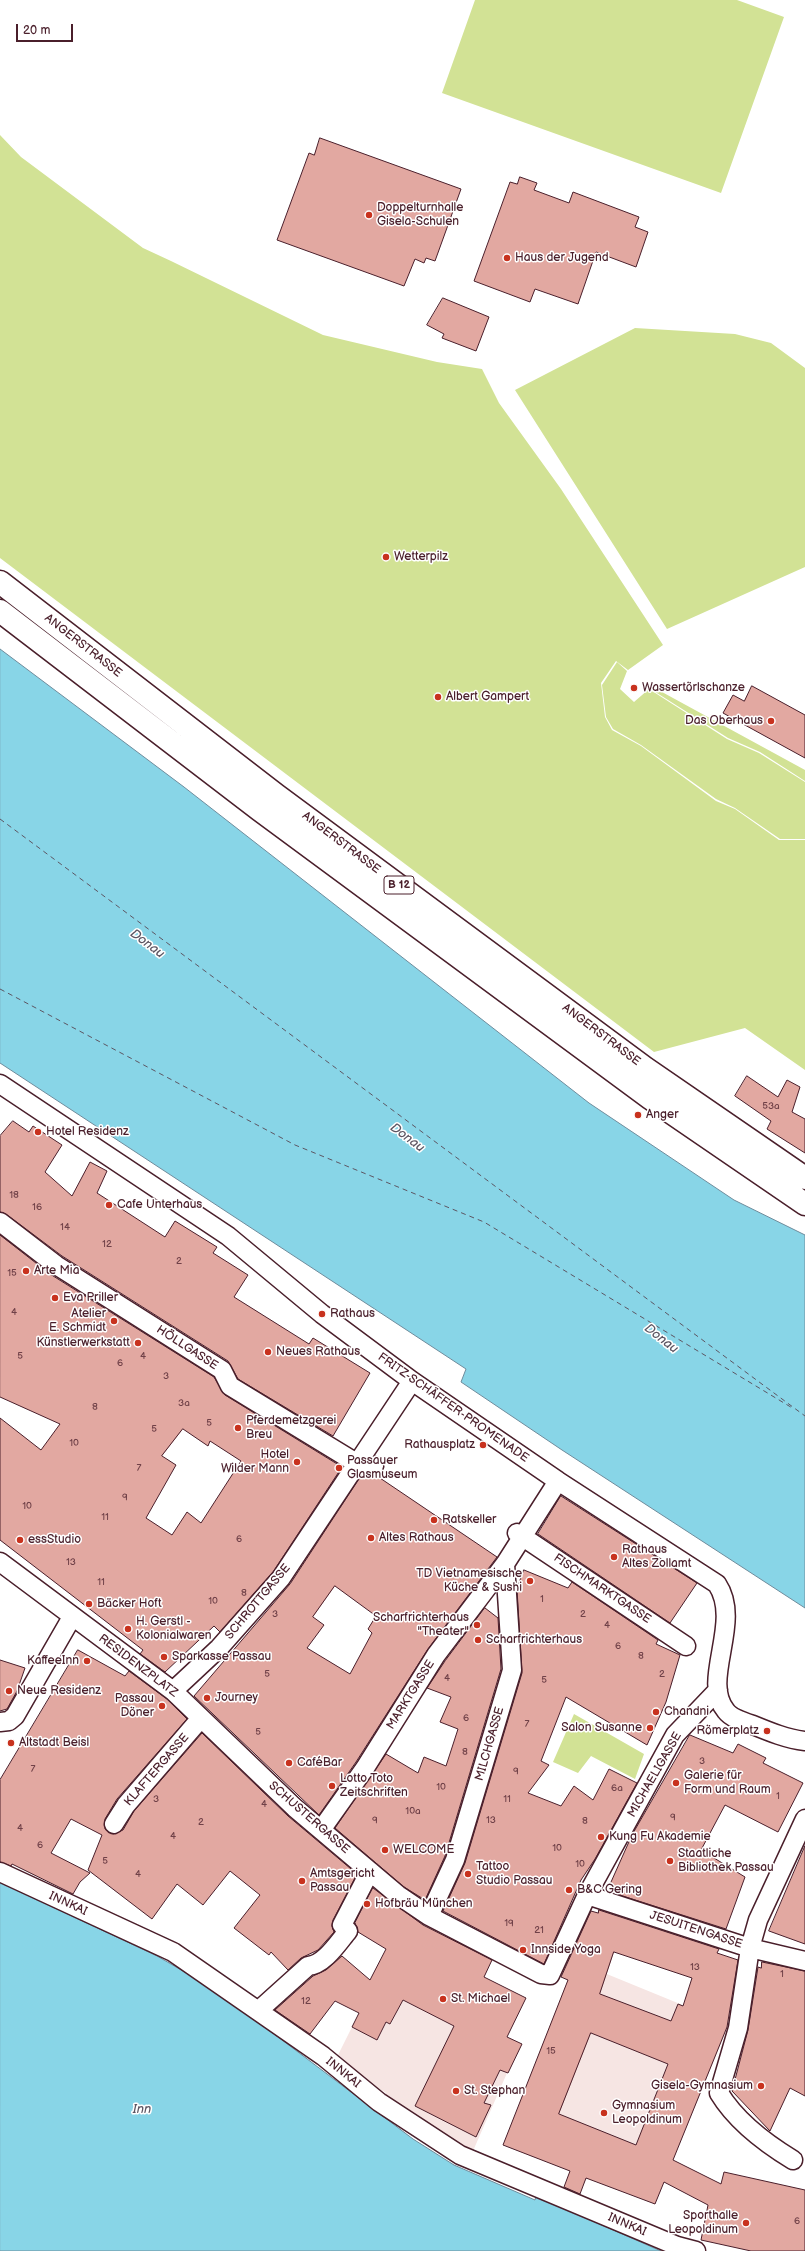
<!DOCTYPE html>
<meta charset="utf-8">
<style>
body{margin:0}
#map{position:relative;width:805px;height:2251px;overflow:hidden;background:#fff;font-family:"Balsamiq Sans",sans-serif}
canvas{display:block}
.scale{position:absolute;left:16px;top:24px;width:57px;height:18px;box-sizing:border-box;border:2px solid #4a1f2b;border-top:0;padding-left:5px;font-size:12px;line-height:14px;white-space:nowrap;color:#4a1f2b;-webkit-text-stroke:3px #fff;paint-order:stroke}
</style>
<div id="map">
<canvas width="805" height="2251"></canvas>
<div class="scale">20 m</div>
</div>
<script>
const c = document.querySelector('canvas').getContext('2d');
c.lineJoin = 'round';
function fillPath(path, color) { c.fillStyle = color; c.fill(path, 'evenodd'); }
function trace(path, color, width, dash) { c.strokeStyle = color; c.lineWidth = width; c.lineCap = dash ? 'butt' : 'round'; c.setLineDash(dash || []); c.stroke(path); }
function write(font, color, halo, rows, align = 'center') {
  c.font = font + ' "Balsamiq Sans",sans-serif'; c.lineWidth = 3; c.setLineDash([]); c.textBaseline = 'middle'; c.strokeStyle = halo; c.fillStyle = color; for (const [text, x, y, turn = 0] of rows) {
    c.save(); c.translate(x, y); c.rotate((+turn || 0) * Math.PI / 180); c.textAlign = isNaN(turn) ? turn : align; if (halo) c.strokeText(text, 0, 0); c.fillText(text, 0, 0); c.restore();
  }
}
const built = new Path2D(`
 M575,1961L729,2024L655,2204L587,2178L584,2184L570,2171L503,2145Z
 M403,2000L454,2026L448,2039L504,2067L507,2073L473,2151L455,2143L386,2099V2093L347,2069L346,2062L338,2055L352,2027L377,2040L386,2022L391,2024Z`);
const green = new Path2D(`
 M475,0H737L784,17L721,193L442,93Z
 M0,135L21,157L143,248L171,261L323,335L437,362L482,369L499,403L561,489L663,645L628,670L616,661L601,683L605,717L612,730L641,746L716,801L735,809L779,840H805V1070L745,1028L654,1052L0,558Z
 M635,328L735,334L771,343L805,368V567L667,629L515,390Z
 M617,662L627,671L620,689L634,702L649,689L727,739L759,753L805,782V839H780L735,808L716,799L641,745L613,729L606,717L602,685Z
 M651,686L805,770V781L760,752L728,738L649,688Z
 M574,1714L644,1754L635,1779L591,1756L578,1773L553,1762Z`);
const water = new Path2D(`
 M0,649L184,787L589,1103L734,1200L805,1235V1608L562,1450L461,1382L466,1369L0,1063Z
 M0,1882L157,1956L216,1990L413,2139L454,2165L535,2200L536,2196L661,2251H0Z`);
const ferry = new Path2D(`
 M0,819L805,1416
 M0,989L295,1145L484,1222L794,1409`);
const building = new Path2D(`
 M320,138L461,189L435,261L426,258L424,263L415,259L404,286L277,240L309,153L314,155Z
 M520,177L537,183L534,190L569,203L573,192L639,217L635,227L648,232L636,267L596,252L578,304L535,289L530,302L474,281L510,182L517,184Z
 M443,298L489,317L476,351L442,338L444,334L427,325Z
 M752,686L805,715V758L723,713L733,695L744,701Z
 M747,1076L778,1097L787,1080L800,1087L792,1112L805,1119V1153L767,1129L771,1121L735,1096Z
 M13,1121L29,1132L33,1126L62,1145L45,1172L72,1196L90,1162L107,1171L97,1193L165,1237L175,1221L217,1247L213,1253L248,1275L234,1297L309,1344L313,1338L370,1373L333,1436L238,1379L228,1361L62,1256L6,1214L0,1212V1136Z
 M0,1235L50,1274L214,1377L225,1395L342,1467L273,1572L220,1632L214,1626L165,1672L140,1654L143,1650L0,1540V1418L41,1450L60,1424L0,1397ZM183,1429L208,1446L210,1441L241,1461L201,1523L187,1512L172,1535L146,1518L176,1465L162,1456Z
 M362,1475L377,1476L497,1557L428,1649L356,1762L319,1815L194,1696L290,1584ZM335,1586L376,1616L368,1629L372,1633L350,1674L307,1648L324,1625L313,1617Z
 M561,1496L697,1583L670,1623L538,1534Z
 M524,1570L568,1588L572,1582L658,1640L656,1644L680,1655L666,1702L647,1745L566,1697L541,1761L549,1765L528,1793L561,1806L574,1786L593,1800L609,1769L637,1783L595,1859L581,1880L544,1964L443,1911L465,1863L522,1673L517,1589Z
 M485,1608L498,1618L501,1669L445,1856L425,1900L404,1887L335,1828L386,1754L418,1773L424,1757L446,1766L458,1729L440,1722L451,1697L427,1688L445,1661Z
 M78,1650L125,1676L129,1671L167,1699L187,1719L117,1799L105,1819V1829L113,1834L123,1830L134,1811L202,1733L288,1816L357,1874L333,1920L332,1926L334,1932L318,1950L301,1958L288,1970L271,1952L269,1955L234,1928L260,1895L230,1871L203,1905L177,1884L152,1919L88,1870L102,1835L71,1819L51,1853L90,1873L80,1882L73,1894L12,1864L11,1866L0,1862V1780Z
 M0,1660L25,1668L17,1691L7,1709L0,1711Z
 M690,1735L733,1753L738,1744L766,1758L763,1763L803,1783L778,1832L725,1805L701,1850L745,1877L726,1929L607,1891L632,1835Z
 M805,1846V1944L769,1931Z
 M373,1888L423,1925L492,1960L484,1977L526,1998L507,2037L522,2044L508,2073L500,2070L484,2103L491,2105L476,2137L415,2106L454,2026L403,2000L390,2024L386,2022L377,2040L352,2027L359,2013L335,2001L310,2034L275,2010L313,1976L326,1970L342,1956L370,1980L386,1949L358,1932L355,1923Z
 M599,1910L719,1949L717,1953L738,1960L727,2027L673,2160L721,2184L724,2172L805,2190V2251H751L701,2240L708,2205L664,2182L655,2204L586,2178L580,2194L564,2187L570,2171L503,2145L568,1980L561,1977L591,1911L598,1913ZM614,1952L692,1978L683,2006L678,2004L671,2021L600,1994ZM591,2033L668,2064L636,2145L559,2114Z
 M762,1962L805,1971V2096L790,2088L770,2131L732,2091L748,2030L758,1967L761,1968Z`);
const minor = new Path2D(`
 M0,1084L228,1236L322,1314L412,1381L558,1481L717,1584C743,1623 700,1680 726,1711C731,1718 744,1722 753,1725C770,1732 787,1739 805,1741
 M0,1222L56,1265L222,1370L230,1386L358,1464L374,1466
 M517,1533L686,1646
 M0,1562L173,1691L295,1808L398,1895L429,1916L541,1974L550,1975L587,1895L675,1735L718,1690
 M173,1691L219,1648L281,1578L412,1381
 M0,1722L9,1721L15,1716L72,1617
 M114,1824L126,1805L201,1718
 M321,1830L365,1768L436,1655L505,1564L558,1481
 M0,1872L173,1952L323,2056L379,2102L460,2155L677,2246L696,2251
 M587,1895L750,1948L805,1961
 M429,1916L455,1860L512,1670L505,1564
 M258,2011L308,1966C324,1965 338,1943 348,1931L342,1925L370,1871
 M793,2160C765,2143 736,2121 719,2093L738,2028L750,1948L758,1920L805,1819`);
const major = new Path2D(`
 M0,582L276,795L645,1068L805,1178
 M0,611L260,810L650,1098L805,1204`);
const markers = [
 [369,215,4,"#c8321e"],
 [507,258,4,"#c8321e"],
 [386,557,4,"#c8321e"],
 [634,688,4,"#c8321e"],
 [438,697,4,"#c8321e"],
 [771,721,4,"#c8321e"],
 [638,1115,4,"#c8321e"],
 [38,1132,4,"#c8321e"],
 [109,1205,4,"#c8321e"],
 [26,1271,4,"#c8321e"],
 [55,1298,4,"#c8321e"],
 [322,1314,4,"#c8321e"],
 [114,1321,4,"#c8321e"],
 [138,1343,4,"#c8321e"],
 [268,1352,4,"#c8321e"],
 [238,1428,4,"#c8321e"],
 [483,1445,4,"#c8321e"],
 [297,1462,4,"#c8321e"],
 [339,1468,4,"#c8321e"],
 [434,1520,4,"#c8321e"],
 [371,1538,4,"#c8321e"],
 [20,1540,4,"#c8321e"],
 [614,1557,4,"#c8321e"],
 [530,1581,4,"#c8321e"],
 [89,1604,4,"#c8321e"],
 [477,1625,4,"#c8321e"],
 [128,1629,4,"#c8321e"],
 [478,1640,4,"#c8321e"],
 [164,1657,4,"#c8321e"],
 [87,1661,4,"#c8321e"],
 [9,1691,4,"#c8321e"],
 [207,1698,4,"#c8321e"],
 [162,1706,4,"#c8321e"],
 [656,1712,4,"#c8321e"],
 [650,1728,4,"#c8321e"],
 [767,1731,4,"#c8321e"],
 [11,1743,4,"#c8321e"],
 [289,1763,4,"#c8321e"],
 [676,1783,4,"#c8321e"],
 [332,1786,4,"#c8321e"],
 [601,1837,4,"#c8321e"],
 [385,1850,4,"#c8321e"],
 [670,1861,4,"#c8321e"],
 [468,1874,4,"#c8321e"],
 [302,1881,4,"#c8321e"],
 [569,1890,4,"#c8321e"],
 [367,1904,4,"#c8321e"],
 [523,1950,4,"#c8321e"],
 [443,1999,4,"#c8321e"],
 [761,2086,4,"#c8321e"],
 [456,2091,4,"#c8321e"],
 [604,2113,4,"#c8321e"],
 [746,2223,4,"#c8321e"]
];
const numberNames = [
 ["53a",771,1106],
 ["18",14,1195],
 ["16",37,1207],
 ["14",65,1227],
 ["12",107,1244],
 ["2",179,1261],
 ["15",12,1273],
 ["4",14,1312],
 ["5",20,1356],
 ["4",143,1356],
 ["6",120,1363],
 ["3",166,1376],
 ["3a",184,1403],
 ["8",95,1407],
 ["5",209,1423],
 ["5",154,1429],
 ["10",74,1443],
 ["7",139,1468],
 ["9",125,1497],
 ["10",27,1506],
 ["11",105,1517],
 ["6",239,1539],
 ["13",71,1562],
 ["11",101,1582],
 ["8",244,1593],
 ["1",542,1599],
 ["10",213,1601],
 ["3",275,1614],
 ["2",583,1614],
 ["4",607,1625],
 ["6",618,1646],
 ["8",641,1656],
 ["5",267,1674],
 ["2",662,1674],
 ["4",447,1678],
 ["5",544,1680],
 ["6",466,1718],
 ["7",527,1724],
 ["5",258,1732],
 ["8",465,1752],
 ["3",702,1761],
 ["7",33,1769],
 ["9",516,1771],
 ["10",441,1787],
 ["6a",617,1788],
 ["1",778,1796],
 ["3",156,1799],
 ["11",507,1799],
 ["4",264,1804],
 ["10a",413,1811],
 ["9",673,1817],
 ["9",375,1820],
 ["13",491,1820],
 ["8",585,1821],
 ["2",201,1822],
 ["4",20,1828],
 ["4",173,1836],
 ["6",40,1845],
 ["10",557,1848],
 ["5",105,1861],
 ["10",580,1864],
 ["4",138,1874],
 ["19",509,1923],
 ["21",539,1930],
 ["13",695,1967],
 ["1",782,1974],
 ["12",306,2001],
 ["15",551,2051],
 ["6",797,2221]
];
const shields = [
 [399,885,30]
];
const shieldNames = [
 ["B 12",399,885]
];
const poiNames = [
 ["Doppelturnhalle",377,208],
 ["Gisela-Schulen",377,222],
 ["Haus der Jugend",515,258],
 ["Wetterpilz",394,557],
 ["Wassertörlschanze",642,688],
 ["Albert Gampert",446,697],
 ["Das Oberhaus",763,721,"right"],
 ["Anger",646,1115],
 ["Hotel Residenz",46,1132],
 ["Cafe Unterhaus",117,1205],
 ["Arte Mia",34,1271],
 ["Eva Priller",63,1298],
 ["Atelier",106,1314,"right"],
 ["E. Schmidt",106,1328,"right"],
 ["Rathaus",330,1314],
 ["Künstlerwerkstatt",130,1343,"right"],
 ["Neues Rathaus",276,1352],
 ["Pferdemetzgerei",246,1421],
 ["Breu",246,1435],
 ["Rathausplatz",475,1445,"right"],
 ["Hotel",289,1455,"right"],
 ["Wilder Mann",289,1469,"right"],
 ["Passauer",347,1461],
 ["Glasmuseum",347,1475],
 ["Ratskeller",442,1520],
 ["Altes Rathaus",379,1538],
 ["essStudio",28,1540],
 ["Rathaus",622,1550],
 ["Altes Zollamt",622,1564],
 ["TD Vietnamesische",522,1574,"right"],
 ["Küche & Sushi",522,1588,"right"],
 ["Bäcker Hoft",97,1604],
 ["Scharfrichterhaus",469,1618,"right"],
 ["\"Theater\"",469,1632,"right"],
 ["H. Gerstl -",136,1622],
 ["Kolonialwaren",136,1636],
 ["Scharfrichterhaus",486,1640],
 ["Sparkasse Passau",172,1657],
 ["KaffeeInn",79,1661,"right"],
 ["Neue Residenz",17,1691],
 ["Journey",215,1698],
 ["Passau",154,1699,"right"],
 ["Döner",154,1713,"right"],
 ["Chandni",664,1712],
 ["Salon Susanne",642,1728,"right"],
 ["Römerplatz",759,1731,"right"],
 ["Altstadt Beisl",19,1743],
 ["CaféBar",297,1763],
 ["Galerie für",684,1776],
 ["Form und Raum",684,1790],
 ["Lotto Toto",340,1779],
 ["Zeitschriften",340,1793],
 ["Kung Fu Akademie",609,1837],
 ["WELCOME",393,1850],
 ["Staatliche",678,1854],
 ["Bibliothek Passau",678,1868],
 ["Tattoo",476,1867],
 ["Studio Passau",476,1881],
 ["Amtsgericht",310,1874],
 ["Passau",310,1888],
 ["B&C Gering",577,1890],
 ["Hofbräu München",375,1904],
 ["Innside Yoga",531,1950],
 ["St. Michael",451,1999],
 ["Gisela-Gymnasium",753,2086,"right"],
 ["St. Stephan",464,2091],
 ["Gymnasium",612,2106],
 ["Leopoldinum",612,2120],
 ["Sporthalle",738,2216,"right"],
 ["Leopoldinum",738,2230,"right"]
];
const streetNames = [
 ["ANGERSTRASSE",83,646,38],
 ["ANGERSTRASSE",341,843,37],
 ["ANGERSTRASSE",601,1035,37],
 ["HÖLLGASSE",187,1348,33],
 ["FRITZ-SCHÄFFER-PROMENADE",453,1408,35],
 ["FISCHMARKTGASSE",602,1589,34],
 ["SCHROTTGASSE",258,1602,-50],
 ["RESIDENZPLATZ",138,1666,37],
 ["MARKTGASSE",411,1695,-58],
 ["MILCHGASSE",490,1744,-74],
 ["KLAFTERGASSE",157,1770,-49],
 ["MICHAELIGASSE",655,1775,-60],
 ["SCHUSTERGASSE",309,1818,41],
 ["INNKAI",68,1904,25],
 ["JESUITENGASSE",696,1930,18],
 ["INNKAI",343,2073,39],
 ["INNKAI",627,2225,23]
];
const waterNames = [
 ["Donau",147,944,37],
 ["Donau",407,1138,37],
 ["Donau",661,1339,38],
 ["Inn",142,2110]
];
fillPath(built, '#f6e5e3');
fillPath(green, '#d2e295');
fillPath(water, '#88d5e7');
trace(water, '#6f8c9c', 1);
trace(ferry, '#5d5663', 1, [5, 4]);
fillPath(building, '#e2a8a1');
trace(building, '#4a1f2b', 1);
trace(minor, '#4a1f2b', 21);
trace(major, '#4a1f2b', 25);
trace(minor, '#fff', 18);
trace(major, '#fff', 22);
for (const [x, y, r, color] of markers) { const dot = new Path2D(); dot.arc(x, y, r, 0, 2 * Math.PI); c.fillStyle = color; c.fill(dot); trace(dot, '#fff', 1.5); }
write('10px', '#704148', null, numberNames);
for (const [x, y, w] of shields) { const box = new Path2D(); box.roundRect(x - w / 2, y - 9, w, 18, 3); c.fillStyle = '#fff'; c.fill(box); trace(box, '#4a1f2b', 1); }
write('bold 11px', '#4a1f2b', null, shieldNames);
write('12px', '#4a1f2b', '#fff', poiNames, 'left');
write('12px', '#4a1f2b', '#fff', streetNames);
write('italic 13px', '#5d5663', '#fff', waterNames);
</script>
